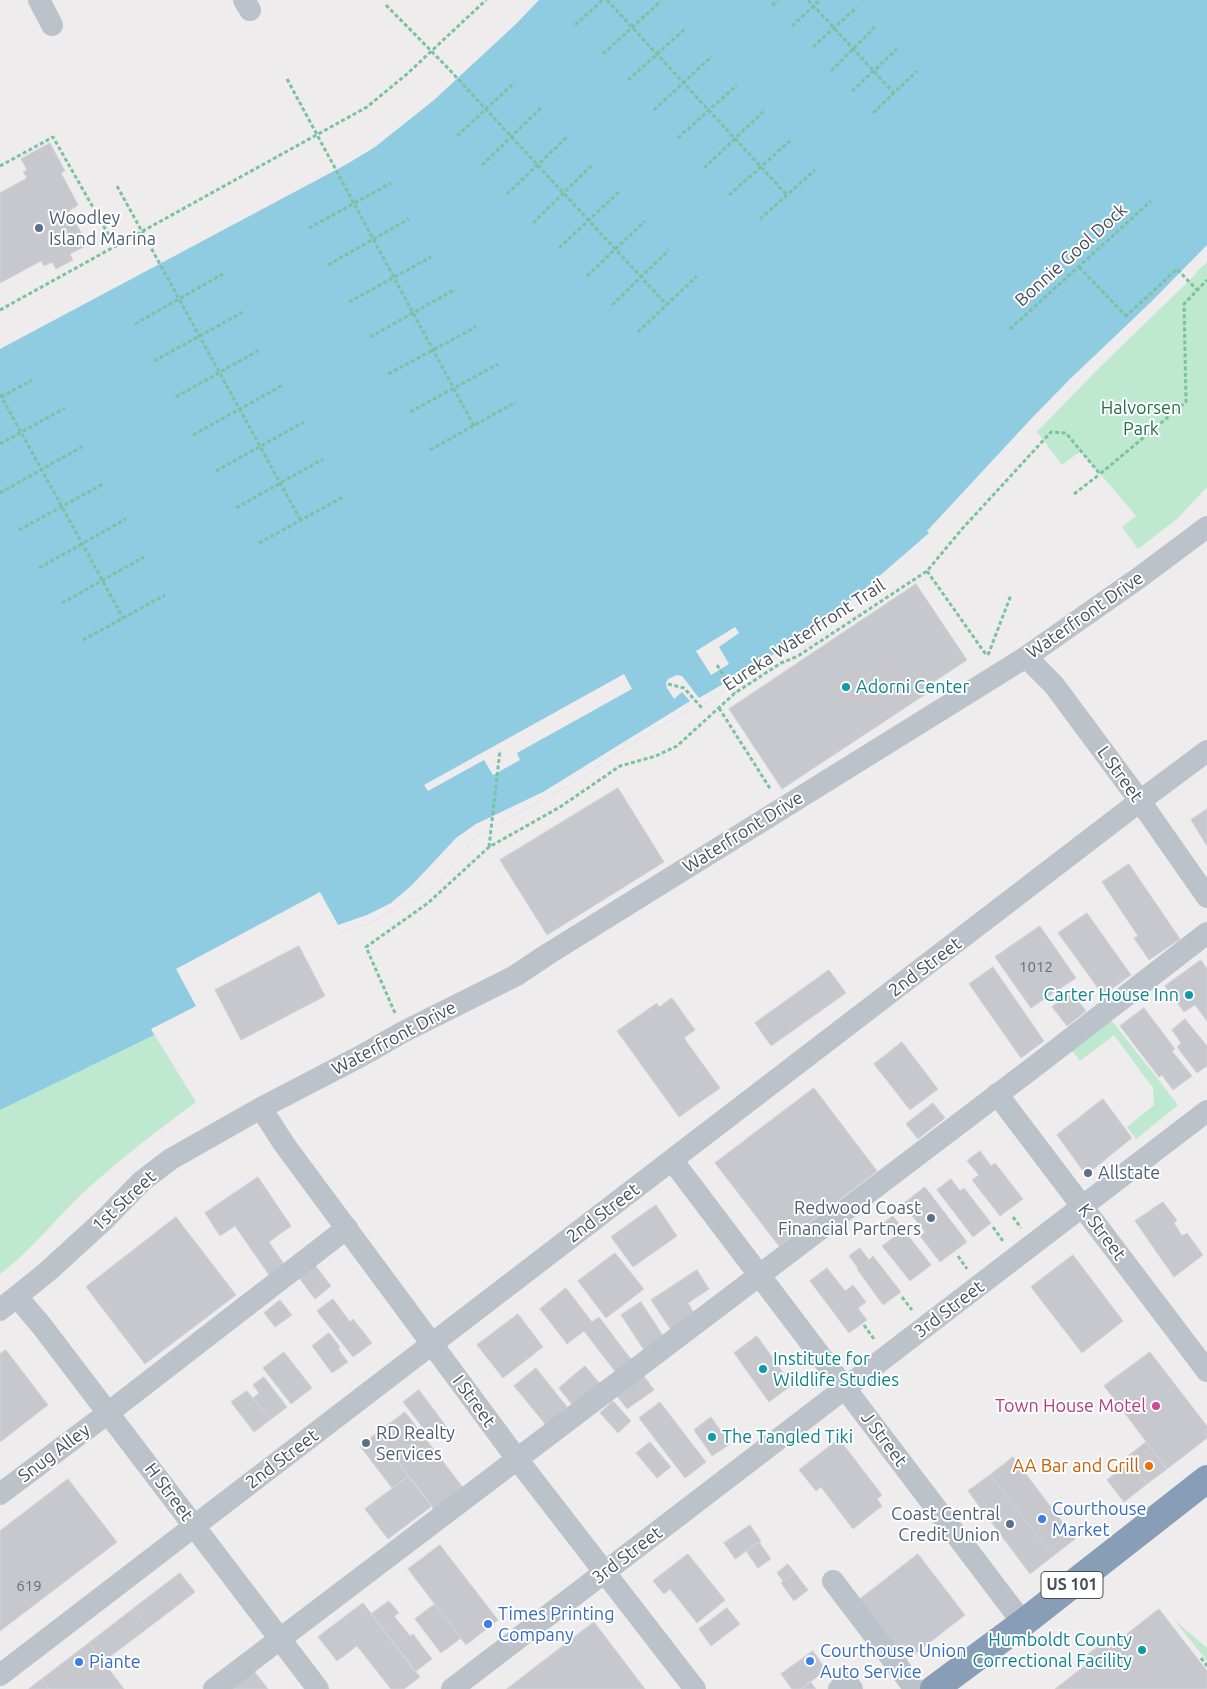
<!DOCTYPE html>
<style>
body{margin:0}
canvas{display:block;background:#eeecec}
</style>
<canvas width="1207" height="1689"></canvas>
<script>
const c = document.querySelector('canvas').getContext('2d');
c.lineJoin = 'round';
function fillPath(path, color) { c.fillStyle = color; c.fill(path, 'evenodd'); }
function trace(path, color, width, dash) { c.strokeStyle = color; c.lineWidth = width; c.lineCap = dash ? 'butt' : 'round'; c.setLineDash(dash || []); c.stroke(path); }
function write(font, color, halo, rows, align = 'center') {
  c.font = font + ' Ubuntu,sans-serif'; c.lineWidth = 4; c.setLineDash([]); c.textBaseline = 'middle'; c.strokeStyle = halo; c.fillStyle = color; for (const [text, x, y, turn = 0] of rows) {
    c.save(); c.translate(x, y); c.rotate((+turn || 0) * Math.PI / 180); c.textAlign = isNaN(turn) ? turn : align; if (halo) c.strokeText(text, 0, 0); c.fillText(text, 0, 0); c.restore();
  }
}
const green = new Path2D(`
 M1207,262V487L1177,519L1138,549L1122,527L1136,516L1081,451L1062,465L1035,429L1182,284Z
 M1109,1017L1178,1105L1136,1139L1127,1127L1154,1105L1153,1088L1114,1035L1080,1061L1070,1048Z
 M151,1029L196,1102C158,1130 120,1159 85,1191C56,1218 32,1250 0,1274V1031Z
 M1174,1620L1207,1648V1661Z`);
const water = new Path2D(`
 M526,0H1207V256L872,593L833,621L830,631L799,651H788L704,704L688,710L616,753L584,777L475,837L438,884L422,897L398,906L371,923L342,932L151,1029L154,1035L0,1110V339L386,130L416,106Z`);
const pier = new Path2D(`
 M522,0H539L516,24L434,100L375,147L347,164L0,349V336L153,252L384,128L451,71Z
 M1207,245V260L1193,277L1100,367L935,537L932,536L872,593L833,621L830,631L799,651H788L704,704L705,707L697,710L695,708L688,710L616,753L584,777L475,837L438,884L422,897L398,906L371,923L342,932L343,934L197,1008L176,969L320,892L338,925L367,915L391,903L412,885L456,838L476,824L543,792L690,701L682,692L674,699L667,688L666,683L668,679L677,675L682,676L699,698L809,634L846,605L929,533L927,531L1030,420L1070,379L1152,301Z
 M735,627L739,633L719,647L729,664L711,675L696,651Z
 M624,674L632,689L517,753L520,760L493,775L484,760L428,791L424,785Z`);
const building = new Path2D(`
 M50,143L65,171L61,173L78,205L69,211L88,245L70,254L73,260L56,269L52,262L44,266L41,261L0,283V193L27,178L23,172L27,170L21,159Z
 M916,584L967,660L929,685L932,690L782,789L729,709Z
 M618,788L664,862L547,935L500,860Z
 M1207,809V846L1191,820Z
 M1129,864L1180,939L1149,960L1134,938L1138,936L1102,882Z
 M1087,913L1131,975L1103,995L1058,933Z
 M1040,926L1076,978L1031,1008L995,957Z
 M299,946L325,996L241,1040L215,990Z
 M1201,960L1207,969V1021L1195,1005L1184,1012L1165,986Z
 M993,967L1044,1041L1021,1058L969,984Z
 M829,970L846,993L771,1046L755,1023Z
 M1071,992L1086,1011L1067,1026L1052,1007Z
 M672,998L695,1030L684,1038L720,1088L679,1117L617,1031L657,1003L659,1007Z
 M1144,1008L1175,1049L1172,1051L1192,1076L1173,1090L1162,1075L1159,1077L1120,1026Z
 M1185,1019L1207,1046V1066L1197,1073L1177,1047L1181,1043L1172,1030Z
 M902,1042L938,1089L910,1110L874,1064Z
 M814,1088L877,1171L779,1246L715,1163Z
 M1103,1099L1132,1138L1086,1175L1057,1135Z
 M933,1103L945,1118L918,1139L906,1124Z
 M980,1151L991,1166L995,1163L1023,1199L1000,1216L972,1180L979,1175L967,1161Z
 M258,1177L291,1226L269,1242L284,1264L269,1275L235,1226L220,1236L205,1213Z
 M951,1179L960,1191L964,1188L991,1223L973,1237L937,1190Z
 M925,1187L967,1242L940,1262L920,1236L925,1232L903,1204Z
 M1163,1202L1177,1220L1174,1223L1182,1236L1187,1233L1203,1255L1174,1277L1135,1221Z
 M656,1205L677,1236L633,1267L611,1237Z
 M893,1216L931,1265L910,1281L882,1246L894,1237L884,1223Z
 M176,1217L236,1295L145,1364L86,1287Z
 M860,1248L869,1260L873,1256L901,1292L883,1305L857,1269L858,1268L849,1256Z
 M615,1253L644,1289L606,1318L578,1281Z
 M1073,1255L1123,1321L1082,1353L1031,1287Z
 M315,1265L331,1286L315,1299L299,1278Z
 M827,1268L845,1291L853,1285L866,1302L858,1308L867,1320L849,1333L810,1281Z
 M697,1270L709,1289L688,1303L695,1315L671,1330L651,1300Z
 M566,1288L592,1322L599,1317L633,1362L617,1374L584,1331L567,1344L540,1309Z
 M333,1299L350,1322L353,1319L372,1343L353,1357L317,1311Z
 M280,1300L292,1315L275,1327L264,1313Z
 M641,1302L664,1337L644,1350L621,1315Z
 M518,1314L543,1347L503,1378L477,1345Z
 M329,1333L340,1347L338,1349L348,1362L332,1373L312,1346Z
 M757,1336L792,1385L769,1402L734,1353Z
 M6,1350L48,1405L0,1442V1354Z
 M284,1352L312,1388L291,1404L263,1368Z
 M1150,1352L1207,1426V1438L1167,1469L1104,1386Z
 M585,1366L601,1385L574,1407L559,1388Z
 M536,1368L567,1407L546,1425L514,1386Z
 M644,1376L654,1390L627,1409L617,1396Z
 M264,1377L287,1407L270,1420L253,1398L259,1393L253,1385Z
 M419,1390L446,1426L431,1438L403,1402Z
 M247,1391L270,1420L254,1432L231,1402Z
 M613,1401L631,1421L618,1433L600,1413Z
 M660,1402L706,1462L685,1478L639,1418Z
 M405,1412L464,1489L435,1511L376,1434Z
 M711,1417L730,1444L712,1456L694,1430Z
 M376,1434L409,1476L392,1488L360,1446Z
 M839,1439L882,1495L877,1499L882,1506L853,1529L821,1487L816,1491L799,1470Z
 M650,1442L671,1467L657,1478L636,1453Z
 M1146,1442L1167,1469L1147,1484L1126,1458Z
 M1013,1457L1075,1539L1053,1556L990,1475Z
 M1130,1462L1147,1484L1124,1502L1107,1480Z
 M990,1475L1053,1556L1030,1574L968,1491Z
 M409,1476L432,1506L388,1539L365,1509Z
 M68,1479L117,1542L0,1631V1531Z
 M750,1525L761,1541L735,1559L724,1543Z
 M759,1542L771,1559L758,1568L746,1551Z
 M440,1545L498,1620L466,1645L408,1569Z
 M688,1554L725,1600L697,1623L670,1589L664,1594L653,1581Z
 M918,1554L965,1615L907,1660L860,1599Z
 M788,1564L795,1573L783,1581L777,1573Z
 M180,1573L195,1592L148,1628L133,1609Z
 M795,1573L808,1590L794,1601L781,1583Z
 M389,1601L399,1613L394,1616L410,1636L413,1634L432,1659L415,1672L371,1614Z
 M363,1603L420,1677L404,1689H391L357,1646L337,1661L318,1637Z
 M435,1604L461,1638L441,1653L415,1619Z
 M727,1608L740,1624L711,1646L699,1629Z
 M133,1609L148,1628L103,1662L89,1643Z
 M1159,1609L1207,1671V1689H1055L1086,1665L1084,1662L1088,1654L1100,1645L1109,1643L1111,1646Z
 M594,1622L645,1689H507Z
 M89,1643L124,1689H49L42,1679Z
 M813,1651L826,1670L801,1689H792L781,1674Z
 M254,1671L268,1689H231Z
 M42,1679L49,1689H29Z
 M810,1681L816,1689H801Z`);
const path = new Path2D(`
 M607,0L787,195
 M808,0L894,93
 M386,5L445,65L667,305
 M772,5L778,0
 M575,25L603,0
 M792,26L820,0
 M813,47L857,7
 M603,54L661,1
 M831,71L875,27
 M287,79L474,426
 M628,80L685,29
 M852,91L897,49
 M654,110L712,56
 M873,113L917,71
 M457,136L515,82
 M678,138L737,85
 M482,165L541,108
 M0,166L53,137L115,246
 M704,168L764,111
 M117,186L301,521
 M507,194L567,137
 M729,195L791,140
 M760,219L815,170
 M533,223L592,165
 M309,228L391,183
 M559,248L619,192
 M328,265L409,219
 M1079,267L1126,316
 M587,276L645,221
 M349,302L431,257
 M612,305L669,250
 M0,310L367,107L407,74L486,0
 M1125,317L1177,269L1197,290
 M135,324L223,274
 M1010,329L1151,201
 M638,332L697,276
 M370,337L454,290
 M154,361L245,311
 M388,374L476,327
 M0,394L123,618
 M1,397L32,380
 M176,397L261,349
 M410,412L498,364
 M193,435L283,385
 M0,444L65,408
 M430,450L516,402
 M216,471L304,422
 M0,493L85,445
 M1074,494L1100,474
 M236,508L323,459
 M19,530L105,483
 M259,543L343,497
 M39,568L126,519
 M927,571L987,656
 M62,603L144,557
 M83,640L165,595
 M988,655L1011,595
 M717,665L735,693
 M668,684L684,688L702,708
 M719,708L771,790
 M489,847L500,750
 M395,1013L366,947L428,903L489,847L560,807L620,766L656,756L677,746L735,693L781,663L798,656L927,571L962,529L1051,432L1066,433L1100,474L1186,402L1184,304L1207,280
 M1013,1217L1021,1228
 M993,1227L1003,1241
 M958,1256L967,1269
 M902,1297L912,1310
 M864,1325L874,1339
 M1201,1658L1207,1666`);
const minor = new Path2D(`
 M39,0L52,25
 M244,0L250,10
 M1026,657L1054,685L1140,801L1207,897
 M997,1094L1207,1371
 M261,1108L284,1144L517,1459L695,1689
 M672,1160L1023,1623
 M17,1297L41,1325L108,1413L318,1689
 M0,1310L47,1272L104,1220L142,1181L171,1159L261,1108L361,1056L403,1032L515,976L548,954L1026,657L1140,577L1207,527
 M0,1494L108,1413L347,1228
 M833,1581L915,1689
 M0,1675L1140,801L1207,751
 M214,1689L1043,1060L1207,933
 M452,1689L1207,1111
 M839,1689L847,1683L852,1689`);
const highway = new Path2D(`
 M934,1689L1023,1623L1207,1479`);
const markers = [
 [39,228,5,"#5c6f8a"],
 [846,687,5,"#0f9aa8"],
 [1189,995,5,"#0f9aa8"],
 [1088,1173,5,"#5c6f8a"],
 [931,1218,5,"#5c6f8a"],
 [763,1369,5,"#0f9aa8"],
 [1156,1406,5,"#d1479c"],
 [712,1437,5,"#0f9aa8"],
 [366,1443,5,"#5c6f8a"],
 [1149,1466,5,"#e8710a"],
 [1042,1519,5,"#3f7fe0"],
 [1010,1524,5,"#5c6f8a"],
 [488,1624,5,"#3f7fe0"],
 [1142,1650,5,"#0f9aa8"],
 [810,1661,5,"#3f7fe0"],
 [79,1662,5,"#3f7fe0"]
];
const numberNames = [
 ["1012",1036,967],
 ["619",29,1586]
];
const shields = [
 [1072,1585,62]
];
const shieldNames = [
 ["US 101",1072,1585]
];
const serviceNames = [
 ["Woodley",49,218],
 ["Island Marina",49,239],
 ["Allstate",1098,1173],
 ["Redwood Coast",921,1208,"right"],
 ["Financial Partners",921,1229,"right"],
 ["RD Realty",376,1433],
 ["Services",376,1454],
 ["Coast Central",1000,1514,"right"],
 ["Credit Union",1000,1535,"right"]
];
const streetNames = [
 ["Bonnie Gool Dock",1071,255,-42],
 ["Waterfront Drive",1085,615,-35],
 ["Eureka Waterfront Trail",804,635,-33],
 ["L Street",1120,774,54],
 ["Waterfront Drive",743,832,-32],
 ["2nd Street",925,967,-37],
 ["Waterfront Drive",394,1038,-28],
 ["1st Street",124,1201,-43],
 ["2nd Street",603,1213,-37],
 ["K Street",1102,1232,53],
 ["3rd Street",949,1309,-37],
 ["I Street",474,1401,54],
 ["J Street",884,1439,53],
 ["Snug Alley",54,1453,-37],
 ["2nd Street",282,1459,-37],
 ["H Street",169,1492,53],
 ["3rd Street",627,1555,-37]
];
const parkNames = [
 ["Halvorsen",1141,408],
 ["Park",1141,429]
];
const cultureNames = [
 ["Adorni Center",856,687],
 ["Carter House Inn",1179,995,"right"],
 ["Institute for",773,1359],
 ["Wildlife Studies",773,1380],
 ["The Tangled Tiki",722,1437],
 ["Humboldt County",1132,1640,"right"],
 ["Correctional Facility",1132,1661,"right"]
];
const hotelNames = [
 ["Town House Motel",1146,1406]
];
const foodNames = [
 ["AA Bar and Grill",1139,1466]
];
const shopNames = [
 ["Courthouse",1052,1509],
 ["Market",1052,1530],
 ["Times Printing",498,1614],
 ["Company",498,1635],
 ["Courthouse Union",820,1651],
 ["Auto Service",820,1672],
 ["Piante",89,1662]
];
fillPath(green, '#bee8d0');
fillPath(water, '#8fcce1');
fillPath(pier, '#eeecec');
fillPath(building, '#c7c8ce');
trace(building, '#d0d2d7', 1);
trace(path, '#7ac2a1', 3, [4, 2.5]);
trace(minor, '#bbc2ca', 22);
trace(highway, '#889db6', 28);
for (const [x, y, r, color] of markers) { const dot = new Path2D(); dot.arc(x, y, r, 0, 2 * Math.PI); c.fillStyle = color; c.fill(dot); trace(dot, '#fff', 2); }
write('15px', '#666c75', null, numberNames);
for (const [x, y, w] of shields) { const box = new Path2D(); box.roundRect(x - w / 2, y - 13.5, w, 27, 4); c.fillStyle = '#fff'; c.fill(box); trace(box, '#464e57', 1); }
write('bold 16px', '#464e57', null, shieldNames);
write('18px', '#4e5e75', '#fff', serviceNames, 'left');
write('18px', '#464e57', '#fff', streetNames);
write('18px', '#206f4b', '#fff', parkNames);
write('18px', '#0d838f', '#fff', cultureNames, 'left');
write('18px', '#b23c85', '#fff', hotelNames, 'right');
write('18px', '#c56008', '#fff', foodNames, 'right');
write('18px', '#366cbe', '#fff', shopNames, 'left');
</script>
